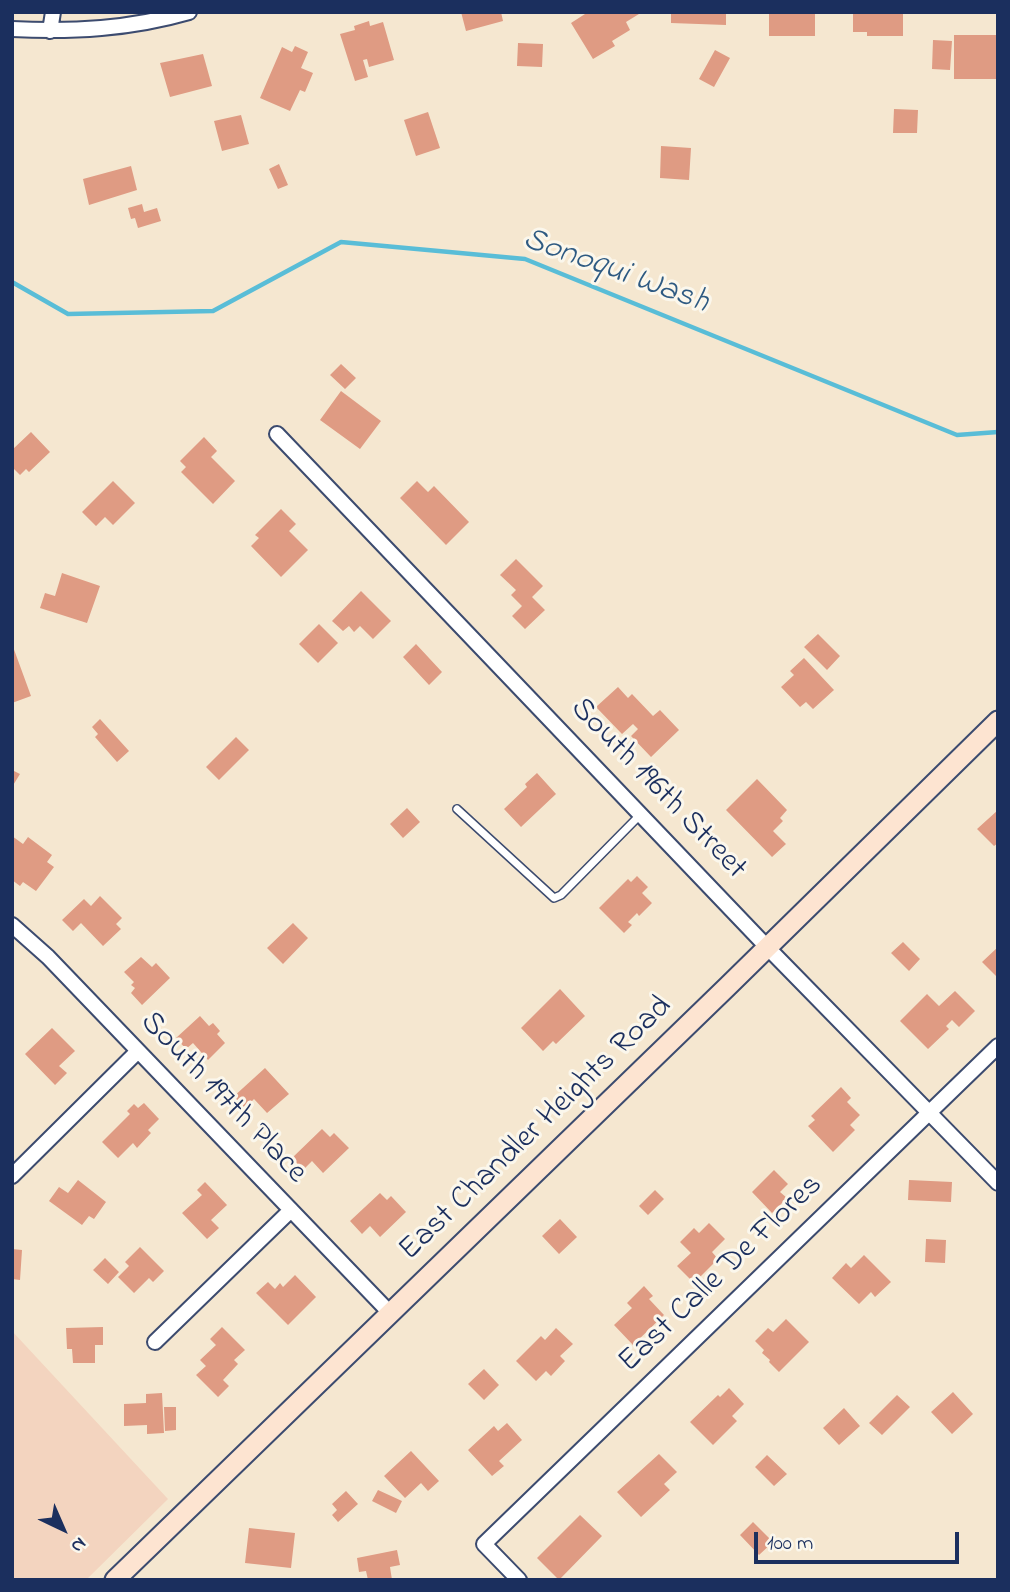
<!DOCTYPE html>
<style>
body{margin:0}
#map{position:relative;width:1010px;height:1592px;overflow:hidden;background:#f5e7d0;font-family:"Indie Flower",sans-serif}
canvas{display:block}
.frame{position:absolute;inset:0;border:14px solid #1b2f5e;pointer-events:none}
.north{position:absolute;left:28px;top:1494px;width:70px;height:70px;-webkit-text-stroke:5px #fbf7ec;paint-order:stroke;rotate:136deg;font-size:19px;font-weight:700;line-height:28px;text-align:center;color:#1b2f5e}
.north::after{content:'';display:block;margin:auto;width:24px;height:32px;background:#1b2f5e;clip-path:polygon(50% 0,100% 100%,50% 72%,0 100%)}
.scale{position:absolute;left:754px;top:1532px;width:205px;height:32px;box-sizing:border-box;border:4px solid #1b2f5e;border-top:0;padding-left:9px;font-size:21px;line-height:24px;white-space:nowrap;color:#1b2f5e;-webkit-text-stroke:5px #fbf7ec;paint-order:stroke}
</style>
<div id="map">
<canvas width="1010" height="1592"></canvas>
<div class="frame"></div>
<div class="north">N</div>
<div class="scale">100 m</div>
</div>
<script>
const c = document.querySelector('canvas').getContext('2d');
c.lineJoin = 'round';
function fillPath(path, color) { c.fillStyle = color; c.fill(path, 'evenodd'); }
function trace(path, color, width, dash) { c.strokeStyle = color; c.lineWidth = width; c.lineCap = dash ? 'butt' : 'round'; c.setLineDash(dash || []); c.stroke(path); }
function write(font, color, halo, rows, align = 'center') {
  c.font = font + ' "Indie Flower",sans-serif'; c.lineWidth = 6; c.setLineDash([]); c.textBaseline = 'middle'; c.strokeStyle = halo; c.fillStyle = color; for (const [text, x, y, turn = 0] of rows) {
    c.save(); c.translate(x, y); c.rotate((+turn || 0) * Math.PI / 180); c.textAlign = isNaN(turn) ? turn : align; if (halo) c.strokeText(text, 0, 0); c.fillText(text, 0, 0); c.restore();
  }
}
const built = new Path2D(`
 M12,1331L168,1499L86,1580H12Z`);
const stream = new Path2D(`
 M12,282L68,314L213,311L341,242L525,259L957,435L998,432`);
const building = new Path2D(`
 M461,12H501L503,21L466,31Z
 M584,12H638L639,14L626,22L630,30L612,41L615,46L593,59L571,23L585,14Z
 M671,12H726V25L671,23Z
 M769,12H815V36H769Z
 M853,12H903V36H867V32H853Z
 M369,21L370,26L383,22L394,60L369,67L367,59L363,60L368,77L355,81L340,34L355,30L354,26Z
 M954,35H998V79H954Z
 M933,40L952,41L950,70L932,69Z
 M518,43L543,44L542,67L517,66Z
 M295,46L308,52L301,68L313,73L305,92L300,90L290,111L260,98L282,47L292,52Z
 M715,50L730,58L714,87L699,79Z
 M203,54L212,86L170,97L160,63Z
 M894,109L918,110L917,133H893Z
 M428,112L440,148L416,156L404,120Z
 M241,115L249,144L222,151L214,121Z
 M661,146L691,148L689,180L660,178Z
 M279,164L288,185L278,189L269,169Z
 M131,166L137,190L89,205L83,179Z
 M142,204L144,212L157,208L161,221L138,228L135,218L131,219L128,208Z
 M341,364L356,378L345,389L330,375Z
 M341,391L381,421L360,449L320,420Z
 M31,432L50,452L29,472L26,469L20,475L12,467V450Z
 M204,437L217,451L211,457L235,481L213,504L181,472L186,467L180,461Z
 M113,481L135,503L113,525L105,517L96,526L82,512Z
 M417,481L428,492L434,486L469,522L446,545L400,498Z
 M281,509L296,524L289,531L308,550L281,577L251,546L259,538L255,535Z
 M516,559L543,586L532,597L545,610L525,629L512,616L522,606L511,595L516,590L500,575Z
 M62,573L100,586L87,623L40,608L45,593L55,596Z
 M361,591L391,621L373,639L360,626L354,632L349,626L343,631L332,621Z
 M319,624L338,643L318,663L299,644Z
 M818,634L840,656L827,670L804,647Z
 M12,644L31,696L12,703Z
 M416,644L442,672L429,685L403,657Z
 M804,658L834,690L813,709L806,702L800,707L781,687L794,675L790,671Z
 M618,687L628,698L632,694L653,716L660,710L679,730L651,757L631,736L638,729L633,724L622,734L596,707Z
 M100,719L129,751L117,762L95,737L98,734L92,727Z
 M236,737L249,750L219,780L206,767Z
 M12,770L20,774L12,787Z
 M537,773L556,794L521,827L504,809L527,787L525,784Z
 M757,779L787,810L780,818L783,821L773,831L786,844L772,857L726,810Z
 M407,808L420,822L403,838L390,824Z
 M998,810V843L994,846L977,829Z
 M12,836L23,844L28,837L52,855L47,862L54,867L36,891L23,882L20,886L12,880Z
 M637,876L648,887L642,893L652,903L639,916L637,913L628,922L632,925L624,933L599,908L628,879L631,882Z
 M100,896L122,918L116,924L121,929L103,946L81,923L73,931L62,920L84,899L91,906Z
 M293,923L308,938L283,964L267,948Z
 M903,942L920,959L909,971L891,953Z
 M998,947V978L982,962Z
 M141,957L152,967L156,963L170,978L142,1005L131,993L135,988L131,985L134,982L124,972Z
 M560,989L585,1016L556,1044L553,1041L543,1051L521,1028Z
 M955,991L975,1011L959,1027L952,1020L946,1026L949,1029L928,1049L900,1021L927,994L939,1006Z
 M200,1016L209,1026L213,1023L220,1031L217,1034L225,1043L208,1060L193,1043L186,1049L176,1038Z
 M52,1028L75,1051L59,1066L67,1073L55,1085L25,1054Z
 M265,1068L289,1094L267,1113L254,1099L243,1110L232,1098Z
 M841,1087L851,1098L847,1102L860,1115L850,1125L855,1130L833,1152L808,1126L815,1120L811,1116Z
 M144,1103L159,1119L148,1130L151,1133L137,1148L133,1143L118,1158L102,1142L130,1114L127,1111L134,1104L138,1108Z
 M322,1129L330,1137L334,1133L349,1148L323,1173L312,1161L303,1170L292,1158Z
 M774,1170L788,1184L780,1192L787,1198L772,1213L752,1192Z
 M78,1180L106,1202L94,1219L89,1216L82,1225L49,1201L59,1187L68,1193Z
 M909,1180L952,1182L951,1202L908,1200Z
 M205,1182L227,1205L211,1220L219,1228L207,1239L182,1213L202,1195L197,1190Z
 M655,1190L664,1199L648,1215L639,1206Z
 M380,1193L387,1200L391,1196L406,1212L380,1237L370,1226L362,1234L350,1221Z
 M560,1219L577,1237L559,1254L542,1236Z
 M709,1223L725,1239L712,1252L718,1259L694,1283L677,1266L691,1253L680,1242L694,1228L699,1233Z
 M926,1239L946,1240L945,1263L925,1262Z
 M140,1247L164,1271L153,1282L149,1278L134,1293L118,1277L129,1266L125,1262Z
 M12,1249L22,1250L20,1280L12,1279Z
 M864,1255L891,1282L875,1297L871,1292L859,1304L832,1278L846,1263L851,1268Z
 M105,1258L119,1272L108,1284L93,1270Z
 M295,1275L316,1297L288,1325L256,1293L268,1282L275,1289L280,1283L283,1287Z
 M644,1286L653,1296L649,1299L664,1315L633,1345L614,1325L632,1308L627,1303Z
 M786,1319L809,1342L779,1372L769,1362L770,1360L762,1353L764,1350L755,1341L768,1328L773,1332Z
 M103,1327V1345H95V1363H73L72,1349H67L66,1328Z
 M222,1327L245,1350L234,1360L238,1364L223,1380L229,1386L218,1397L196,1375L206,1366L200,1360L216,1345L210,1339Z
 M556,1328L573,1344L560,1356L565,1361L551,1376L546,1371L536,1381L516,1361L541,1336L545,1340Z
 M484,1369L499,1385L484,1400L468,1384Z
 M729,1388L744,1404L732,1416L737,1421L713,1445L690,1422L718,1395L720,1397Z
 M953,1392L973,1414L952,1434L931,1412Z
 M162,1393L164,1433L147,1434V1425L124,1426V1404L146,1403V1394Z
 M897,1395L910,1407L882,1435L869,1423Z
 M164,1407H176V1430L165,1431Z
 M844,1408L860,1426L839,1445L823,1428Z
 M507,1423L522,1440L499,1461L504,1466L492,1476L468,1450L494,1426L498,1431Z
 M411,1451L439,1481L428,1491L421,1483L405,1498L384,1476Z
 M659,1454L677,1472L664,1484L670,1490L641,1517L617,1492Z
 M767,1455L787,1474L774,1486L755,1467Z
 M378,1490L402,1501L396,1513L372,1501Z
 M346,1491L358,1504L338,1522L332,1515L337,1510L332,1504Z
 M580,1515L602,1536L559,1580L537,1558Z
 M753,1522L773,1542L759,1555L740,1535Z
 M249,1528L295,1533L291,1568L245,1563Z
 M397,1550L400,1565L390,1567L392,1580H368L366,1571L359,1572L357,1558Z`);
const lane = new Path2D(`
 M457,809L554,898L561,895L641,814`);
const street = new Path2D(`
 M12,29C73,32 130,29 189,12
 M50,31L53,12
 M277,434L767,947L998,1183
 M12,925L48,957L390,1313
 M12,1176L138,1051
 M155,1342L291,1210
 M519,1580L484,1544L998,1046`);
const secondary = new Path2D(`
 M115,1580L728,986L998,721`);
const streetNames = [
 ["South 196th Street",657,790,46],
 ["South 197th Place",222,1099,46],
 ["East Chandler Heights Road",537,1130,-44],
 ["East Calle De Flores",722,1275,-44]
];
const waterNames = [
 ["Sonoqui Wash",615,273,20]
];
fillPath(built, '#f3d4bf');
trace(stream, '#59bdd7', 4.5);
fillPath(building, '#df9b83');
trace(lane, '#3c4b6f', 10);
trace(street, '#3c4b6f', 18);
trace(secondary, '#3c4b6f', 23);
trace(lane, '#fff', 7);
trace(street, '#fff', 14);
trace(secondary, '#fde4d1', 19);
write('32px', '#1b2f5e', '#fbf7ec', streetNames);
write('italic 33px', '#2e5a82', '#fbf7ec', waterNames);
</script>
